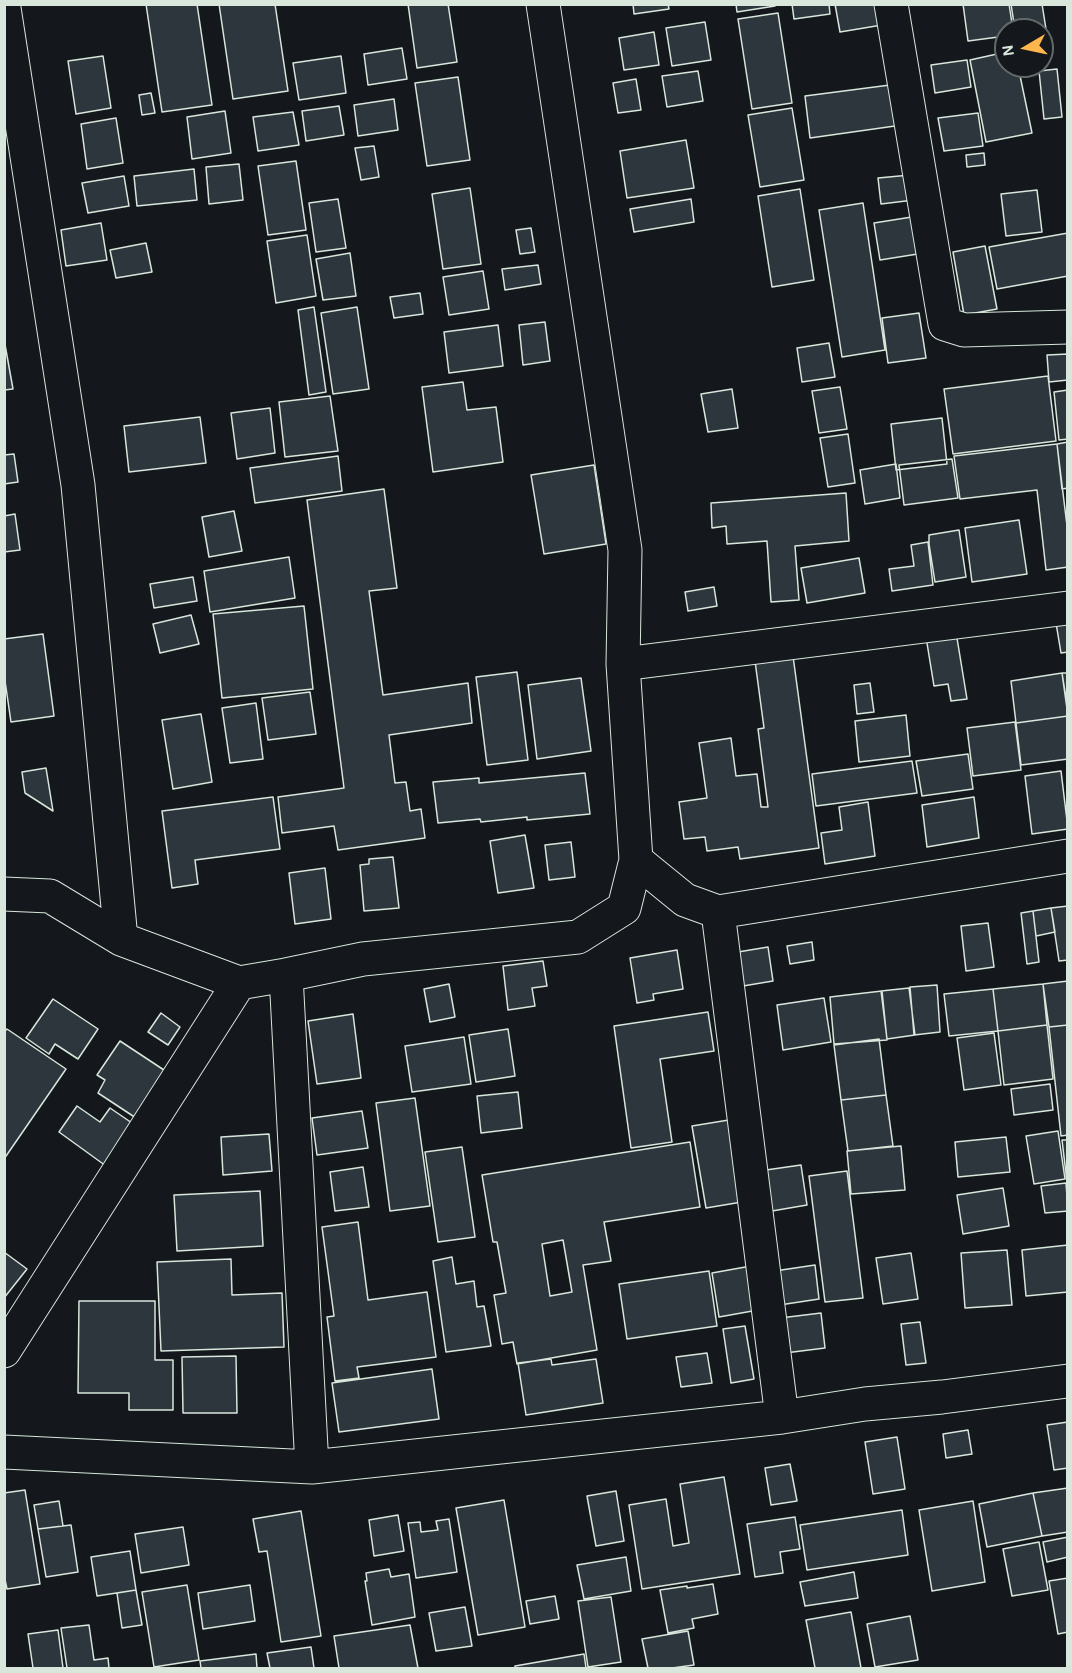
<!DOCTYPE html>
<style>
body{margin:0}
#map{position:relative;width:1072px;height:1673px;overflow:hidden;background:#14181c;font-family:"Alegreya Sans",sans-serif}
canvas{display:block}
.frame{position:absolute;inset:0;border:6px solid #d8e6dc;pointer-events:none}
.north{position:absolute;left:994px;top:18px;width:60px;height:60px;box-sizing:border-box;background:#14181c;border:2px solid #626a69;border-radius:50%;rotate:261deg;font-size:16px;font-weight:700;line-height:24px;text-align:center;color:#d8e6dc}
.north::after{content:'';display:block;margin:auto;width:21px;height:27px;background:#ffb74d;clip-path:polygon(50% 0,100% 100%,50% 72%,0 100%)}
</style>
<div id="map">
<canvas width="1072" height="1673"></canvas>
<div class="frame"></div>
<div class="north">N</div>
</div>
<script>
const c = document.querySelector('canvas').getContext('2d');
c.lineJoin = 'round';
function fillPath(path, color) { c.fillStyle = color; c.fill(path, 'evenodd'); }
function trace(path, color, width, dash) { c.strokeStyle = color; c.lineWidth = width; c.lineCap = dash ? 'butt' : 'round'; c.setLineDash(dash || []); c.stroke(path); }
const building = new Path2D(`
 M146,4H197L212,105L162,112Z
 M219,4H275L288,91L233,99Z
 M408,4H448L457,62L417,68Z
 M633,4H668L669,9L634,14Z
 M736,4H775V6L737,12Z
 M792,4H829L830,14L794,19Z
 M835,4H885L888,24L840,32Z
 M963,4H1009L1013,30H1006V36L968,41Z
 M1011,4H1042L1049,48L1042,49V30H1015Z
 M778,13L792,103L752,109L738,19Z
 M705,22L711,60L672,66L666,28Z
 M654,32L659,65L624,70L619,38Z
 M402,48L407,79L368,85L364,54Z
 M1006,52V66H1018L1032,133L986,142L970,60Z
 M103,56L111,108L76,114L68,61Z
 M341,56L346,93L299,100L293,63Z
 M967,60L971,87L935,93L931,65Z
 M1057,69L1062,117L1044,119L1039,71Z
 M698,71L703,101L667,107L662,76Z
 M458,77L470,160L427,166L415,83Z
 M636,79L641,110L618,113L613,83Z
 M890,85L895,126L810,138L805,96Z
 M151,93L155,113L142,115L139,95Z
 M394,99L398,130L358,136L354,105Z
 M339,106L344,135L306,141L302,111Z
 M792,108L804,180L760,187L748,115Z
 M225,111L231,153L192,159L187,117Z
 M293,112L299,145L258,151L253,117Z
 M978,113L983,146L944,151L938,118Z
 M116,118L123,163L87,169L81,124Z
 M686,140L694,188L627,198L620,151Z
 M374,146L379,177L361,180L355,148Z
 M984,153L985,165L967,167L966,155Z
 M296,161L306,230L268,235L258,166Z
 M239,164L243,200L209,204L206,167Z
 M194,169L197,200L137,206L134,176Z
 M910,175L914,200L881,204L878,178Z
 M124,176L129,206L88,213L82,183Z
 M470,188L481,264L443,269L432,194Z
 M800,189L814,280L772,287L758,196Z
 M1037,190L1042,232L1006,236L1001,194Z
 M338,199L346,248L316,252L309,203Z
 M691,199L694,222L634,232L630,209Z
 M863,203L885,350L842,357L819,210Z
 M918,216L924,253L880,260L874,223Z
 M101,223L107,260L66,266L61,230Z
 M531,228L535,252L520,254L516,230Z
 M1068,233V276L997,289L989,247Z
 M307,235L316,296L276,303L267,241Z
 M146,243L152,272L116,278L110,250Z
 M985,246L997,309L964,315L953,252Z
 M350,253L356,296L323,300L316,259Z
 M538,265L541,284L505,290L502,269Z
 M483,271L489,309L449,315L443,277Z
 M420,293L423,314L394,318L390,297Z
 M314,307L326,392L309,395L298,310Z
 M357,307L369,389L333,394L321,313Z
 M919,313L926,358L888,363L882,318Z
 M545,322L550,361L523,365L519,325Z
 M498,325L503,366L449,373L444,332Z
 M4,339L13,389L4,390Z
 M829,343L835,377L802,382L797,348Z
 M1068,354V380L1049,382L1047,355Z
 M1048,376L1056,441L953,454L944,389Z
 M463,382L467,410L496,407L503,462L433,472L422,387Z
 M840,387L847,429L819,433L812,391Z
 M732,389L738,428L708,432L701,394Z
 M1068,390V439L1059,440L1054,392Z
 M330,396L338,451L285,457L279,402Z
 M270,408L275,453L237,459L231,413Z
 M200,417L206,463L129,472L124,426Z
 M942,418L947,464L896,470L891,424Z
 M848,434L855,483L828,487L820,438Z
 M1068,442V488L1062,489L1057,444Z
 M1057,444L1068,534V567L1046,570L1037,490L960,499L954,456Z
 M14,454L18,482L4,484V455Z
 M338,456L342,491L255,503L250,468Z
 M952,459L958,498L904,505L899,465Z
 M896,464L900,498L865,504L860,470Z
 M594,465L606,544L544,554L531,475Z
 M384,489L397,588L369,591L383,695L468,683L472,723L389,735L395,783L406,782L410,811L421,809L425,838L338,850L334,826L282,833L278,797L344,788L307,500Z
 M846,493L849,541L795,546L799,600L771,602L767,541L727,544L726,526L712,528L711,503Z
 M234,511L242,551L209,557L202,517Z
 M15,514L20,550L4,552V516Z
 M1019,520L1027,574L972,582L965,528Z
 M959,530L966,577L935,582L929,544V535Z
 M928,542L933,585L892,591L889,569L914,566L911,545Z
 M289,557L295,598L210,612L204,571Z
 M859,558L865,593L807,603L801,568Z
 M193,577L197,601L154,608L150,584Z
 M714,587L717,606L688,611L685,592Z
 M304,606L313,689L222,698L213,614Z
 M191,615L199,644L160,653L153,624Z
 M1068,616V652L1061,653L1055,617Z
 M956,632L967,699L951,701L948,684L934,686L926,637Z
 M43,634L54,716L11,722L4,674V639Z
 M793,656L819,848L740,859L738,847L707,851L705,837L684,839L679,802L707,798L699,743L731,738L736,776L757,774L761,807H768L758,729L764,728L755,661Z
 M517,672L528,760L487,765L476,677Z
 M1062,673H1068V710Z
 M1062,673L1068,716L1016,723L1011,681Z
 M581,678L591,751L537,759L528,685Z
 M870,683L874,712L857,714L854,685Z
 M310,692L316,734L268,740L262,698Z
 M256,703L263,759L230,763L222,708Z
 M201,714L212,782L173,789L162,720Z
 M906,715L910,756L859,762L855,721Z
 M1068,716V759L1021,765L1016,723Z
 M1015,722L1021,770L973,776L967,728Z
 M968,754L973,789L922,796L916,761Z
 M912,761L917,793L816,806L812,774Z
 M46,768L53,811L25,793L22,772Z
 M1061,771L1068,829L1032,834L1025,776Z
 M585,773L590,814L527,820V817L481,822L480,819L438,823L433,782L479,778V783Z
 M273,797L280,849L195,860L198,884L172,888L162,811Z
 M974,797L979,838L927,847L922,805Z
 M868,802L875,856L825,864L821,833L842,830L839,807Z
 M525,835L534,888L498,893L490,841Z
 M571,842L575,877L549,880L545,845Z
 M393,857L399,908L364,911L360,865L369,864V859Z
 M325,868L331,919L295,924L289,873Z
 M1068,906V960L1059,961L1051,908Z
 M1051,908L1055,932L1036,936L1033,911Z
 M1033,911L1039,962L1027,964L1021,913Z
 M988,923L994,967L966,971L961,926Z
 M812,942L814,960L790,964L787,946Z
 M768,947L773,981L743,986L738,952Z
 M677,950L683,989L653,994L654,1000L637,1003L630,958Z
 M543,961L547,986L532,988L535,1006L508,1010L503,966Z
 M1068,981V1025L1049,1027L1043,984Z
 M449,984L455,1017L430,1022L424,989Z
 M1043,984L1047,1025L998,1031L993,989Z
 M937,985L940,1032L914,1035L910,987Z
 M909,988L915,1035L887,1039L881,991Z
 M993,989L998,1031L949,1036L944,994Z
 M882,991L887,1040L834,1044L830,997Z
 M824,998L831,1042L783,1050L777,1005Z
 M53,999L98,1029L78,1059L55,1044L49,1054L26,1038Z
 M708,1012L714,1051L660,1059L672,1142L631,1148L614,1026Z
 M161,1013L180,1027L168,1045L148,1032Z
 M353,1014L361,1078L317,1084L308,1021Z
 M1047,1025L1053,1079L1004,1085L998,1031Z
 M1068,1025V1135L1061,1136L1049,1027Z
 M7,1029L66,1069L4,1159V1032Z
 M508,1029L515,1076L476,1082L469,1035Z
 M994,1033L1001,1085L964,1090L957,1038Z
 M464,1037L471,1084L412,1092L405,1046Z
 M879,1039L886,1095L841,1100L834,1045Z
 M120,1041L167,1072L136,1118L98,1093L105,1080L97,1075Z
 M1050,1084L1053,1110L1014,1115L1011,1089Z
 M518,1092L522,1128L481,1133L477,1096Z
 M886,1095L893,1146L848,1151L841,1100Z
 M415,1098L430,1206L390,1211L376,1103Z
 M77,1106L100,1122L110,1108L135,1125L106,1166L59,1132Z
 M362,1111L368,1148L317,1155L312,1118Z
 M741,1118L754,1200L706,1208L692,1126Z
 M1058,1131L1065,1179L1034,1184L1026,1136Z
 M269,1134L272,1171L223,1175L221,1137Z
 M1006,1137L1010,1172L958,1177L955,1142Z
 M1062,1140H1068V1182H1067Z
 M690,1142L700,1207L604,1222L611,1261L583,1265L597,1350L517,1364L513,1342L502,1344L494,1295L506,1293L497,1242H493L482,1175ZM563,1240L572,1292L550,1296L542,1244Z
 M901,1146L905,1190L851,1194L847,1151Z
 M462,1147L475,1237L438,1242L425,1152Z
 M801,1165L807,1205L772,1211L766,1170Z
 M363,1167L369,1207L335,1211L330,1172Z
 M847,1171L863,1298L825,1302L809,1176Z
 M1066,1183L1068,1211L1045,1213L1041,1186Z
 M1003,1188L1009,1226L963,1234L957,1195Z
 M260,1191L263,1246L177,1251L174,1195Z
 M358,1222L368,1300L427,1292L436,1357L357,1367L359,1378L335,1381L327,1317L334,1316L322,1227Z
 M1068,1245V1292L1026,1296L1022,1250Z
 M1007,1250L1012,1305L965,1308L961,1253Z
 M4,1252L27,1269L4,1298Z
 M911,1253L918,1299L883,1304L876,1258Z
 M452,1257L456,1284L474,1281L477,1307L484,1306L491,1346L446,1352L433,1261Z
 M231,1259L232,1295L282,1293L284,1347L161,1351L157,1262Z
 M815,1265L819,1299L773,1306L768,1272Z
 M751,1266L758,1310L719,1317L712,1273Z
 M709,1271L717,1326L627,1339L619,1284Z
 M79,1301H155V1360H173V1410H129V1393H78Z
 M821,1313L825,1348L777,1354L772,1319Z
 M920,1322L926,1363L906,1365L901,1324Z
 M745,1326L754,1379L731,1383L723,1329Z
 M707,1353L712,1383L681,1387L676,1357Z
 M236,1356L237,1413H183L182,1357Z
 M551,1359L552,1365L596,1359L603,1403L526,1415L518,1363Z
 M432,1369L439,1419L339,1432L332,1383Z
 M1068,1422V1468L1054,1470L1047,1425Z
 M968,1430L972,1454L946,1458L943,1434Z
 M897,1437L905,1489L873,1494L865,1442Z
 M790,1464L797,1501L771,1505L765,1468Z
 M724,1477L740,1574L642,1589L629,1505L666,1499L673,1546L689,1543L680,1484Z
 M1068,1488V1532L1042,1536L1033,1493Z
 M25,1490L40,1584L7,1589L4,1575V1493Z
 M616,1491L624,1541L596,1546L587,1496Z
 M1033,1493L1042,1536L987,1547L979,1504Z
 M504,1500L525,1627L478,1635L456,1508Z
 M59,1501L63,1526L38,1529L34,1505Z
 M973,1501L985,1582L932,1591L919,1510Z
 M902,1510L908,1555L807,1570L800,1525Z
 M301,1511L321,1636L281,1642L267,1551L259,1552L253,1519Z
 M398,1515L404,1551L374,1556L369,1520Z
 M795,1517L800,1549L780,1552L783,1573L755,1577L747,1524Z
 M449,1519L457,1572L416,1578L408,1523L420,1522L421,1532L438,1530L436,1521Z
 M71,1525L78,1572L46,1577L38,1529Z
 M183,1527L189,1565L141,1573L135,1534Z
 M1068,1537V1557L1047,1562L1043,1542Z
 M1039,1542L1048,1590L1012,1596L1003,1549Z
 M130,1551L136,1590L97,1596L91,1557Z
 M626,1557L631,1591L584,1599L577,1565Z
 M389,1569L391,1577L409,1574L415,1617L372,1625L365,1581H367L366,1573Z
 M854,1572L858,1598L805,1606L800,1582Z
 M1068,1578V1632L1058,1634L1049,1581Z
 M713,1584L718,1614L692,1619L694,1628L668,1633L660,1590L687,1586V1588Z
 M187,1585L199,1660L154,1667L142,1592Z
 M250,1585L255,1621L203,1629L198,1593Z
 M136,1590L142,1625L122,1628L117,1593Z
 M555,1596L559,1619L530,1624L526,1601Z
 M611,1597L621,1662L588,1667L578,1601Z
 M465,1607L472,1646L436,1651L429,1613Z
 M851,1612L861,1668H815L806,1620Z
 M910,1616L918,1660L875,1667L867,1624Z
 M89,1625L94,1660L108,1658L109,1668H67L61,1628Z
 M410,1625L418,1668H339L334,1636Z
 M58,1630L63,1668H33L28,1634Z
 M688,1631L694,1665L672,1668H648L642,1639Z
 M311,1647L314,1668H270L267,1653Z
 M256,1654L257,1668H201L200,1661Z
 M584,1654L586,1668H515V1666Z`);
const minor = new Path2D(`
 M891,4L945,324L964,330L1068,327
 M4,8L78,485L121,939
 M623,664L1068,608
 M636,860L685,900L718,912L782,1417
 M4,894L50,896L121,939L239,983L286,975
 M718,912L1068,856
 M4,1351L239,983
 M4,1452L312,1467L782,1417L865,1404L942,1397L1068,1381
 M312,1467L286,975L363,959L578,937L624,908L636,860L623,664L625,550L543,4`);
fillPath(building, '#2c363c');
trace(building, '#d8e6dc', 1.5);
trace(minor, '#d8e6dc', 35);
trace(minor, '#14181c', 33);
</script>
